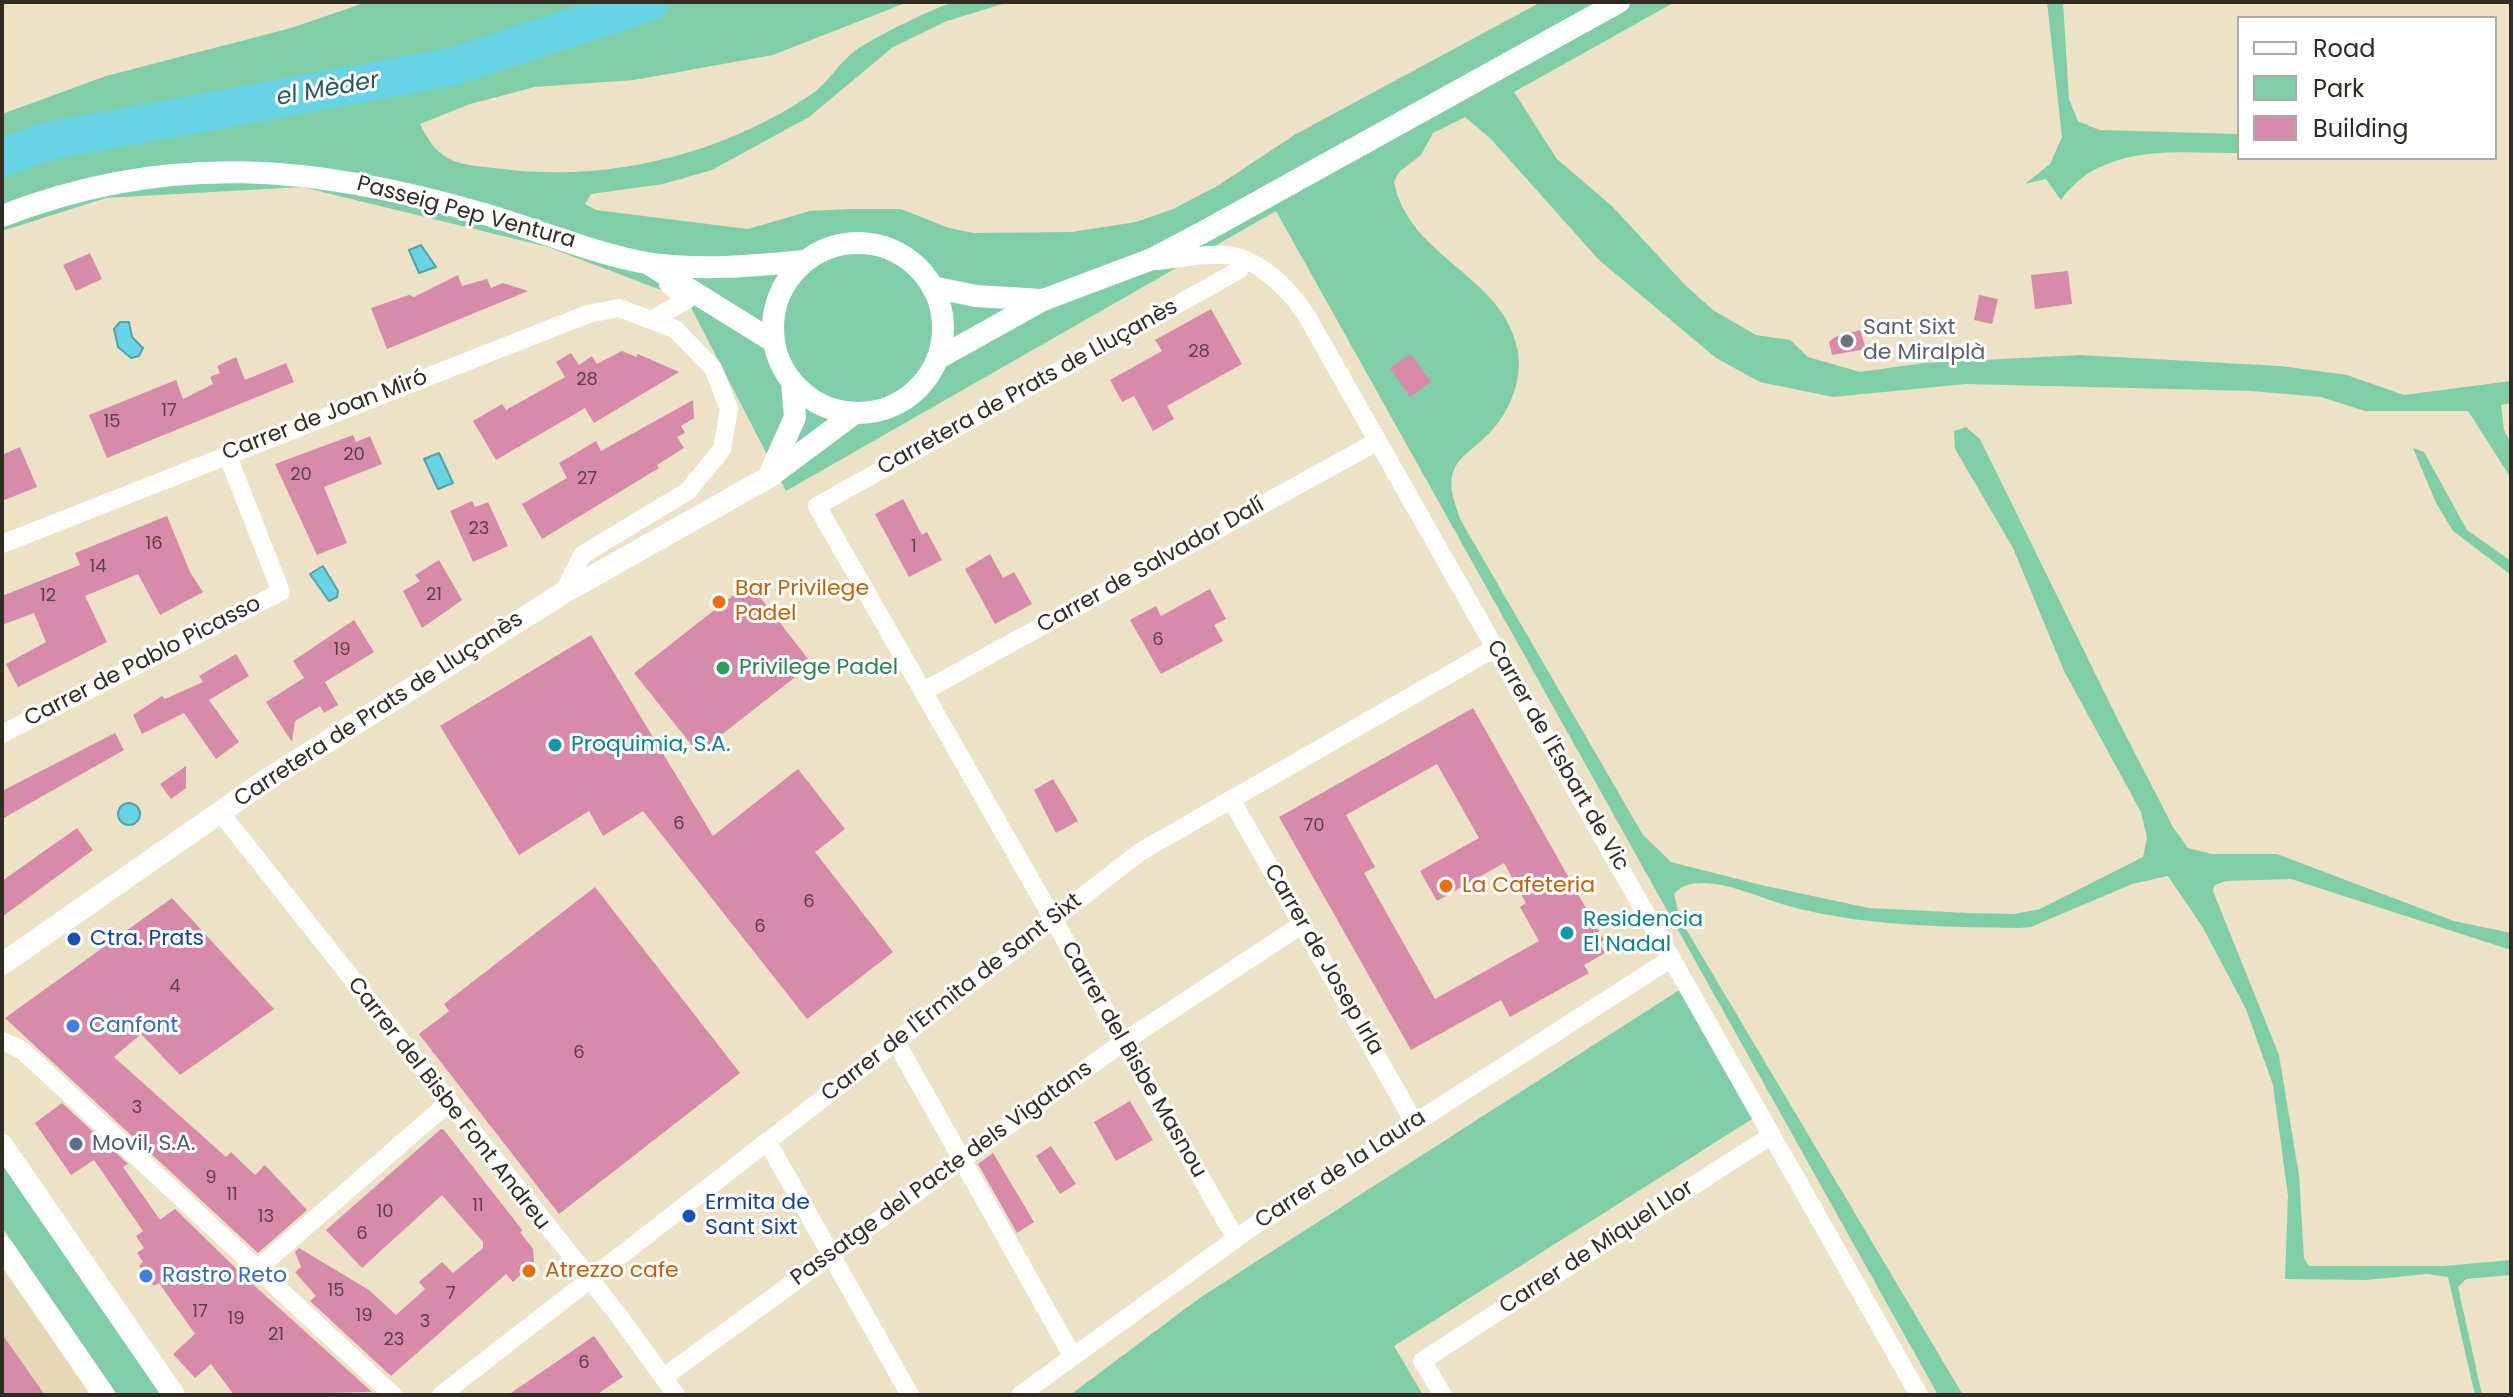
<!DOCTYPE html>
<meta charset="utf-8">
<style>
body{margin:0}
#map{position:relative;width:2513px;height:1397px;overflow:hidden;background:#eee2c6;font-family:Poppins,sans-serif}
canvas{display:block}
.frame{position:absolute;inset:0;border:4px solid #302c21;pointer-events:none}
.legend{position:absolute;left:2237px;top:16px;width:260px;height:144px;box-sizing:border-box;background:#fff;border:2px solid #acaba6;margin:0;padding:10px 14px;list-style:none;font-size:24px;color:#302c21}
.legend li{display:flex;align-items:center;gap:16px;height:40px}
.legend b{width:40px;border:2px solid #acaba6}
</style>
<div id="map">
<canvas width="2513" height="1397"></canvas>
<div class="frame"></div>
<ul class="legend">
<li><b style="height:10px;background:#fff"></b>Road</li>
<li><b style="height:22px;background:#80cea8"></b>Park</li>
<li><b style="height:22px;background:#d88aab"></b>Building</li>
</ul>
</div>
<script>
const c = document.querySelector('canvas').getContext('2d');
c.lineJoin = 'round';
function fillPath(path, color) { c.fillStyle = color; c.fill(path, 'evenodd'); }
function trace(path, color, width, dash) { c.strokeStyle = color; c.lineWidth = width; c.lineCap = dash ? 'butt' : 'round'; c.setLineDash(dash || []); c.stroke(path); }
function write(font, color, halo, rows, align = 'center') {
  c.font = font + ' Poppins,sans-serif'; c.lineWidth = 6; c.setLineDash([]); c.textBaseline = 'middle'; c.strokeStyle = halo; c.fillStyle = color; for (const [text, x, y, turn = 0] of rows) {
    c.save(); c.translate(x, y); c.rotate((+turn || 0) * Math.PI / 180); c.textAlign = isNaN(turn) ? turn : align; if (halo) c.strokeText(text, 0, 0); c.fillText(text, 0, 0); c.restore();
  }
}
const built = new Path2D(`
 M2,1262L90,1395H2Z`);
const green = new Path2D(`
 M367,2H908L773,55L634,80L535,87L470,104L420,124C440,166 460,164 503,169C610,182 719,155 809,96C828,84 838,63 856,50C873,38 935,7 954,2C971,0 992,2 1009,2L947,21L893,47L809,117L712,170L663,184L591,194L585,204L596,210L748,229L810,211L849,209H901L949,228L974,233L1072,232L1136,222L1173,209L1219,185L1296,134L1541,2H1675L1514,92L1557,159L1613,207L1685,285L1713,310L1756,335L1790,340L1808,357L1860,372L1924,363L2080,355L2280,366L2347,375L2404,395L2511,381V403L2501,405L2504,430L2511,443V478L2468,411H2365L2321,397L2252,391L1966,384L1833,397L1760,382L1716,358L1599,260L1491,139L1465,117L1433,133L1421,155L1399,172L1394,182C1409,259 1505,275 1518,352C1523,384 1506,420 1482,440C1470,452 1455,459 1452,477C1449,491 1456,505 1460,519L1643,835L1671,862L1761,885L1869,908L1969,913L2014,914L2040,909L2143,857L2147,838L2141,812L2064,671L2013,548L1955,449L1954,431L1966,427L1980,439L2121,726L2173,827L2188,848L2212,854H2277L2454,921L2511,933V950L2291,879L2226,881L2215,885L2213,891L2279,1055L2299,1175L2304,1258L2309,1266H2443L2511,1260V1275L2466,1279L2458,1287L2482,1395H2475L2448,1277L2427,1274L2366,1280L2285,1279L2288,1196L2273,1085L2246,1009L2202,926L2168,876L2132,884L2031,927L2019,928C1942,927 1859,926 1785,905C1758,897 1695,867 1674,894L1680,919L1963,1395H1938L1276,211L786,491L687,300L548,247L302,187L106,198L2,231V114L106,76L291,28Z
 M2047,2H2063L2069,99L2078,121L2099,130L2239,134V153C2178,153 2102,142 2061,200L2046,179L2025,184L2050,164L2062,137Z
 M2413,448L2424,452L2467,530L2511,561V575L2453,531L2436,503Z
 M1687,985L1760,1114L1394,1346L1423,1395H1070L1201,1297Z
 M2,1159L164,1395H117L2,1227Z`);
const water = new Path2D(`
 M421,245L436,267L419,273L409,250Z
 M120,322H129L132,337L143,348L139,356L131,358L118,347L114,329Z
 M439,453L453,483L438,489L424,459Z
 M323,566L338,591L337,597L329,601L310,574Z
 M118 814a11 11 0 1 1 22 0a11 11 0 1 1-22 0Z`);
const river = new Path2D(`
 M2,158L44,142L451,67L650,2`);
const building = new Path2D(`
 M90,253L102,279L76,291L63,265Z
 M2068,271L2072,304L2035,309L2031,275Z
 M458,275L462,286L487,279L491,288L503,283L528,291L387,349L371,308L409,295L414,297Z
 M1979,295L1998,299L1992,324L1974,320Z
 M1211,309L1242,364L1167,406L1174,419L1153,431L1134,396L1122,402L1110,380L1162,351L1155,340Z
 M1860,330L1866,349L1832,355L1829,342L1835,337Z
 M622,351L636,357L638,354L679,372L594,423L585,408L496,460L473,421L502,404L506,410L565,377L556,362L571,353L579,365L592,356L597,364Z
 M1411,354L1431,382L1410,397L1390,368Z
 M236,357L245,380L286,363L294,382L107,458L89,415L176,380L183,399L213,384L210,377L220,373L217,366Z
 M693,400L694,418L681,426L685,433L677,437L684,448L657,465L659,468L542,539L522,504L567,478L559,463L596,441L601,451Z
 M353,435L356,442L370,436L382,464L324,487L347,543L317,555L275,464Z
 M20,447L37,487L2,501V455Z
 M903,499L922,535L927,532L942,560L909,577L875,514Z
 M472,501L475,507L488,502L508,546L473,562L450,511Z
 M167,516L190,572L203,592L160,615L138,574L85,596L107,642L18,687L6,664L46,642L34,613L2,625V596L80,565L75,553Z
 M990,554L1003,578L1014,572L1032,604L995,624L965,569Z
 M439,560L462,600L422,628L403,591L420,581L415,575Z
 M749,583L812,664L698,753L634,673Z
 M1210,589L1226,619L1214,625L1223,641L1161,674L1130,620L1156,606L1161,616Z
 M354,620L374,652L325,682L338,705L324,713L320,706L295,721L292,742L266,702L304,678L293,661Z
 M591,635L713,836L798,769L845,829L815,852L893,952L807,1019L643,811L603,836L589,811L519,855L440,726Z
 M236,654L249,676L209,700L239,742L216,759L184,713L142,734L133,715L162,696L165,699L203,682L199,676Z
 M1473,708L1604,940L1599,943L1605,953L1584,965L1589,973L1510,1017L1501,1000L1411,1050L1279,817ZM1437,764L1479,838L1420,871L1437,901L1504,863L1526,903L1520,907L1539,941L1435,999L1364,873L1375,867L1346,815Z
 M115,733L124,750L2,819V791Z
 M186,766V788L171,799L160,784Z
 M1053,779L1078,821L1056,833L1034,790Z
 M77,828L93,850L2,917V881Z
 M595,887L740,1073L559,1214L419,1034L449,1011L444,1004Z
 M172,898L274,1009L180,1075L141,1034L114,1057L226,1157L231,1152L255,1175L265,1165L307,1210L258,1253L5,1018Z
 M1130,1101L1153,1140L1116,1161L1094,1122Z
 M62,1103L128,1164L123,1167L160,1220L175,1209L247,1279L372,1392L234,1395L211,1364L195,1378L173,1354L195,1334L159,1283L154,1286L139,1266L143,1262L137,1253L144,1248L136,1236L143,1231L94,1160L71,1175L35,1123Z
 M441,1129L444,1130L523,1231L520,1232L533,1249L534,1262L513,1282L506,1274L391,1376L310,1301L316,1296L295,1272L301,1267L295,1252L299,1248L369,1290L396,1315L425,1289L419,1282L442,1262L453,1273L483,1248V1242L442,1195L362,1268L326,1230Z
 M1051,1146L1076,1184L1060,1194L1036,1156Z
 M993,1153L1034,1222L1017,1233L978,1164Z
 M2,1334L35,1381L45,1395H2Z
 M594,1336L623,1377L596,1395H508Z`);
const minor = new Path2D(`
 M1152,259L1156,261C1178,259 1203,253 1225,255C1257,257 1288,288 1305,313L1919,1395
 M651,320L687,300L668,284
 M2,544L588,314L619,308L675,329L713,368L729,409L722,449L688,491L582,555L563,593
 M924,691L1378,441
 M2,734L281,592L227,454
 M1231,799L1414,1122
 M220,812L619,1316L676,1395
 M2,1041L22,1050L393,1395
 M896,1042L1073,1357
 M767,1141L910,1395
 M1236,1239L817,506L1239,270
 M255,1271L448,1103
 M664,1377L1123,1042L1303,924
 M441,1395L1140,852L1495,648
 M1020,1395L1248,1230L1672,958
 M1443,1395L1422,1361L1772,1135`);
const tertiary = new Path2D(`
 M2,216C168,151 315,165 484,214C533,228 598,255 647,263C699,271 752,266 804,261
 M773 328a85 85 0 1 1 170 0a85 85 0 1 1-170 0Z
 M647,263L774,342
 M932,287L976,296L1042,300
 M937,359L1043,300L1152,259L1207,230L1619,2
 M771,471L795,417L792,382
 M2,964L268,779L563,593L769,477L855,413
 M2,1145L174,1395
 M2,1247L104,1395`);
const markers = [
 [1847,341,8,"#6b7280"],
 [719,602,8,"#e8710a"],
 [723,668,8,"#2e9e5b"],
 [555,745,8,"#0f9aa8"],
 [1446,886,8,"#e8710a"],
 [1567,933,8,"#0f9aa8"],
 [74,939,8,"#1a4fb4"],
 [73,1026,8,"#3f7fe0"],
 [76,1144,8,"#5c6f8a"],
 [689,1216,8,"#1a4fb4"],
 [529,1271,8,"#e8710a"],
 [146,1276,8,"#3f7fe0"]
];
const numberNames = [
 ["28",1199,352],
 ["28",587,380],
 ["17",169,411],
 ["15",112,422],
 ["20",354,455],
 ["20",301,475],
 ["27",587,479],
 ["23",479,529],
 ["16",154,544],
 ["1",914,547],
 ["14",98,567],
 ["21",434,595],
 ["12",48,596],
 ["6",1158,640],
 ["19",342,650],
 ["6",679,824],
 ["70",1314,826],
 ["6",809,902],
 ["6",760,927],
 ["4",175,987],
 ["6",579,1053],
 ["3",137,1108],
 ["9",211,1178],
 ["11",232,1195],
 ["11",478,1206],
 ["10",385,1212],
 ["13",266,1217],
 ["6",362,1234],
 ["15",336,1291],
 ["7",451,1294],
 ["17",200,1312],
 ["19",364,1316],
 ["19",236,1319],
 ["3",425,1322],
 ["21",276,1335],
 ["23",394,1340],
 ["6",584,1363]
];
const streetNames = [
 ["Passeig Pep Ventura",466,213,15],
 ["Carretera de Prats de Lluçanès",1028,388,-29],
 ["Carrer de Joan Miró",325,416,-21],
 ["Carrer de Salvador Dalí",1151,566,-29],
 ["Carrer de Pablo Picasso",143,662,-27],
 ["Carretera de Prats de Lluçanès",379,710,-33],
 ["Carrer de l'Esbart de Vic",1557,756,60],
 ["Carrer de Josep Irla",1323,960,60],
 ["Carrer de l'Ermita de Sant Sixt",952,998,-38],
 ["Carrer del Bisbe Masnou",1133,1060,60],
 ["Carrer del Bisbe Font Andreu",448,1104,52],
 ["Carrer de la Laura",1341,1170,-33],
 ["Passatge del Pacte dels Vigatans",942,1174,-36],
 ["Carrer de Miquel Llor",1597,1248,-33]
];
const worshipNames = [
 ["Sant Sixt",1863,328],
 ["de Miralplà",1863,353]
];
const foodNames = [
 ["Bar Privilege",735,589],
 ["Padel",735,614],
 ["La Cafeteria",1462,886],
 ["Atrezzo cafe",545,1271]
];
const leisureNames = [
 ["Privilege Padel",739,668]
];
const cultureNames = [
 ["Proquimia, S.A.",571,745],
 ["Residencia",1583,920],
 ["El Nadal",1583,945]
];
const transitNames = [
 ["Ctra. Prats",90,939],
 ["Ermita de",705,1203],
 ["Sant Sixt",705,1228]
];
const shopNames = [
 ["Canfont",89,1026],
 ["Rastro Reto",162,1276]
];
const serviceNames = [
 ["Movil, S.A.",92,1144]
];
const waterNames = [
 ["el Mèder",328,90,-10]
];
fillPath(built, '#e7d8b5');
fillPath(green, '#80cea8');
fillPath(water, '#66d4e4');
trace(water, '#56a2aa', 2);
trace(river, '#66d4e4', 38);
fillPath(building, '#d88aab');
trace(minor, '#fff', 18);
trace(tertiary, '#fff', 22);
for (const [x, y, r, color] of markers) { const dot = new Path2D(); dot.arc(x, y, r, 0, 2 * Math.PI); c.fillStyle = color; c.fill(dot); trace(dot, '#fff', 3); }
write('18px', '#5a4444', null, numberNames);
write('22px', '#302c21', '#fff', streetNames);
write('22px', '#5b616d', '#fff', worshipNames, 'left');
write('22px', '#c56008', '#fff', foodNames, 'left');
write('22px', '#27864d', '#fff', leisureNames, 'left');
write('22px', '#0d838f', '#fff', cultureNames, 'left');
write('22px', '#164399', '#fff', transitNames, 'left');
write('22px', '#366cbe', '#fff', shopNames, 'left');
write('22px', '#4e5e75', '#fff', serviceNames, 'left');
write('italic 24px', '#28585f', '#fff', waterNames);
</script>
